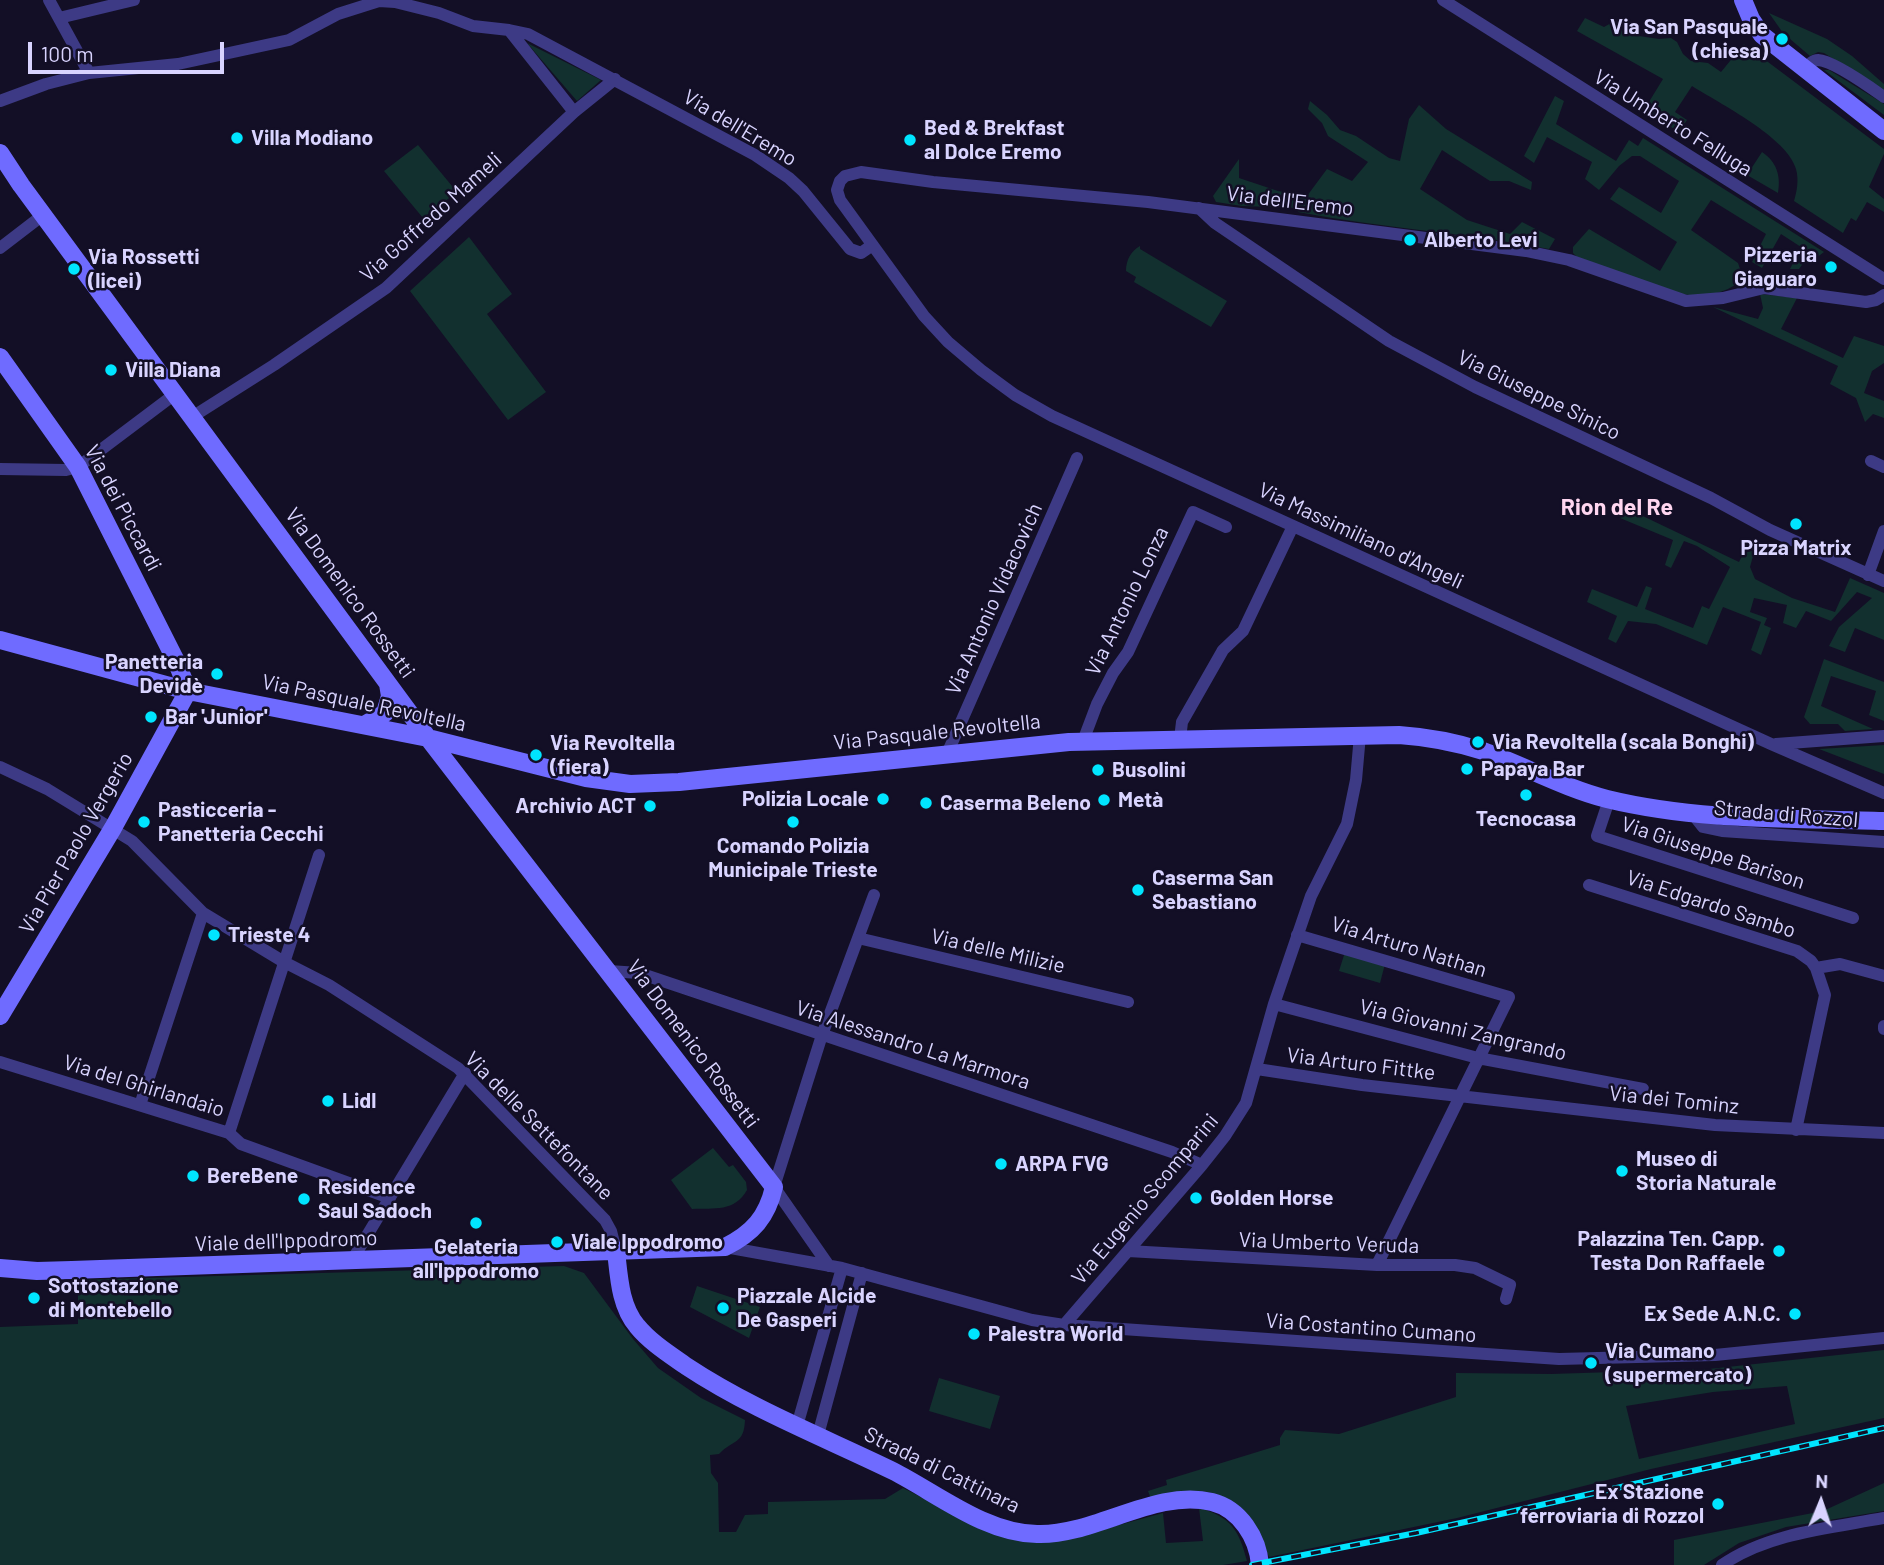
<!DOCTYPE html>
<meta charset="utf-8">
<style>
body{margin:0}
#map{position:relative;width:1884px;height:1565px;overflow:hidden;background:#130f26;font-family:Barlow,sans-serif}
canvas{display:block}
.north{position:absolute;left:1786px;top:1467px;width:70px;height:70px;-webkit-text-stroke:5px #130f26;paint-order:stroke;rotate:2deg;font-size:19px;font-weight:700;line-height:28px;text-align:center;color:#d9d4ff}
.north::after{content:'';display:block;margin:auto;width:24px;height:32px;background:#d9d4ff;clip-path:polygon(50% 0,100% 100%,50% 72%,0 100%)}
.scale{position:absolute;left:28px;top:42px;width:196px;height:32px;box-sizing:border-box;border:4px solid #d9d4ff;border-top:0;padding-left:9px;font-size:21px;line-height:24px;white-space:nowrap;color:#d9d4ff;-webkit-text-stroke:5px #130f26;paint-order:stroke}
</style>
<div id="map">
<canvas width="1884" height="1565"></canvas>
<div class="north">N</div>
<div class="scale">100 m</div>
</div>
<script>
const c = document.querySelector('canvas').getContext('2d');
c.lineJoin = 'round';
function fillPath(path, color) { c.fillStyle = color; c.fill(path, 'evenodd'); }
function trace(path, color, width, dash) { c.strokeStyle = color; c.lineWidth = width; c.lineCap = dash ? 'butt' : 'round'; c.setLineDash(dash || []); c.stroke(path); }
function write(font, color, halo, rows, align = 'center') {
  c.font = font + ' Barlow,sans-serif'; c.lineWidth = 5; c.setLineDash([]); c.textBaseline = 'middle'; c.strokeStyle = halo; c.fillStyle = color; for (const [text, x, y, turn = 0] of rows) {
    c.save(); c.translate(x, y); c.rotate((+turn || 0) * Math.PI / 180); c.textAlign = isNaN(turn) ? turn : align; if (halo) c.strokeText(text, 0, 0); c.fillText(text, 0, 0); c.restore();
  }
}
const green = new Path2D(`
 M1769,13L1827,39L1852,56L1884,84V91L1824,53L1818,52L1810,56L1783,33Z
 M1585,18L1604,27L1613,22L1639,36L1659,39L1671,38L1677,42L1683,54L1691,61L1708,63L1721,72L1744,44L1884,149V154L1869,187L1884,199V212L1867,202L1856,221L1851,218L1843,233L1794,201C1797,191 1799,180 1796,169C1788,138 1719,103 1692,86L1675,112L1687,120L1679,132L1644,110L1663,79L1577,31Z
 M527,43L601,80L577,101Z
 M1824,70H1829L1884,104V115Z
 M1555,96L1564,101L1556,124L1616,161L1629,140L1638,146L1643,138L1824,252L1816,258L1810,254L1799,269H1790L1801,247L1781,234L1762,268L1752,262L1766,234L1711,200L1691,230L1738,263L1743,278C1728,294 1703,298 1682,294L1578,258L1573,253V247L1589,229L1660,271L1677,242L1610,199L1619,187L1661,213L1679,181L1640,156H1632L1619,166L1599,190L1585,179L1592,162L1547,137L1534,163L1524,156Z
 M1310,101L1327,115L1340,130L1356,136L1389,158L1400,161L1409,119L1419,105L1446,129L1532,182L1531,190L1509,181H1490L1442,150L1420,189L1467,220L1510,234L1522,222L1555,239L1549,249C1466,233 1381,228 1298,212L1297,209L1275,204L1273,207L1242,206L1216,202L1213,196L1239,159V178L1278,191L1307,196L1327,169L1352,181L1368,162L1328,136L1322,123L1308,109Z
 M418,145L457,192L423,218L384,171Z
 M1762,152C1777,162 1781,176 1778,193L1747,175Z
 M469,237L512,294L487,314L546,392L508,420L410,291Z
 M1140,246V249L1227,301L1211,327L1134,282L1136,277L1126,271C1126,260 1131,251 1140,246Z
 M1760,294L1797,298L1781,329L1843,358L1854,336L1884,346V363L1872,371L1864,393L1884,401V418L1873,414L1865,422L1856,398L1830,384L1838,366L1713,307L1758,319L1763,308Z
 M1626,508L1739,562L1750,540L1761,546L1753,556L1750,567L1755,579L1792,598L1835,612L1850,578L1884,593V640L1855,628L1845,652L1829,646L1839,627L1872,598L1857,592L1831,621L1806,611L1796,628L1783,623L1787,605L1754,598L1750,612L1767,618L1764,625L1771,628L1761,655L1751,650L1761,622L1723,607L1707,645L1656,624L1628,621L1616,643L1608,639L1617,616L1587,602L1592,589L1637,607L1646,586L1652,588L1645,609L1693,628L1702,606L1709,609L1730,567L1697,546L1684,541L1671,568L1665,565L1673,540L1620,518Z
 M1824,659L1884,682V721L1869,715L1876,691L1831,676L1821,706L1873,729L1845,731L1838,724H1810L1804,717Z
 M1884,745V774L1819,749Z
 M1345,952L1385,964L1380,983L1339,971Z
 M713,1148L729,1167L733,1165L746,1182L747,1190C735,1212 714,1208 692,1209L671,1180Z
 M564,1266L584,1273L633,1339L658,1368L701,1398L745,1420C744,1445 733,1439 719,1454L710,1455L711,1473L718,1483L719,1532H736L745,1515L768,1514V1502L885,1499L903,1488L957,1515L1064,1540L1163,1513L1166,1543L1203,1541L1199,1508C1231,1517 1239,1530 1247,1561L1223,1565H0V1327L78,1324V1280Z
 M697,1286L760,1307L749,1338L690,1307Z
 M1884,1350V1418L1651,1469L1457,1518L1269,1557C1258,1527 1243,1498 1207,1492C1189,1489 1168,1496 1151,1499L1148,1491L1167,1485L1166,1480L1280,1445V1438L1285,1430L1339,1434L1456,1397V1373L1551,1374L1709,1369ZM1787,1386L1795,1424L1639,1459L1626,1406L1713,1392Z
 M939,1378L1000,1396L990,1429L929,1411Z
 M1884,1483V1511L1786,1527L1739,1543L1704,1565H1674V1540L1823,1511Z`);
const street = new Path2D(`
 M49,0L89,73
 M1443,0L1884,279
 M59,18L134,0
 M509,30L574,112
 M1805,70C1809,65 1812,60 1818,60C1834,61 1870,87 1884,97
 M0,101L46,84L89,73L178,64L289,40L338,14L379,1L395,2L439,13L473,26L509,30L528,34L755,155L789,178L803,191L850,249L861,253L871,246
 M1199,208L1215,223L1389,341L1475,387L1711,498L1770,530L1884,581
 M0,248L43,215
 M1884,295L1876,300L1866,302L1764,288L1723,298L1686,301L1569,260L1526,251L1148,202L933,182L861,172L845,176L840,181L837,190L840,200L924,316L948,342L981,370L1015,395L1052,416L1771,744L1884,793
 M192,417L274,365L386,288L574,112L615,79
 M1871,461L1884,467
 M0,469L66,470L78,467L175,394
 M1868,575L1884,531
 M1180,739L1182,722L1223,650L1243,631L1293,526
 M1083,741L1097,704L1113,673L1128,652L1193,512L1226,527
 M1776,744L1884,736
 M947,754L1077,458
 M0,767L47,789L132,841L203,913L284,962L329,985L458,1068L605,1220L611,1231L616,1251
 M1609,800L1597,836L1853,918
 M1692,813L1703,827L1722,831L1884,842
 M1589,885L1797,951L1811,961L1816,968L1840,964L1884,976
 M1297,935L1509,997L1377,1265
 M858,938L1128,1002
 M609,971L639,973L1172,1152L1202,1165
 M1274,1004L1478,1058L1643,1089
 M1884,1026V1029
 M0,1062L229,1133L241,1144L390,1198
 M1257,1069L1362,1085L1715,1125L1884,1133
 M140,1105L203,913
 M1796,1130L1825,995L1816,968
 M229,1133L319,855
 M725,1247L842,1268L1032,1320L1064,1325L1559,1359L1715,1355L1884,1338
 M1128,1251L1377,1265H1455L1475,1268L1510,1285L1506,1299
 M351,1262L465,1073
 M829,1266L774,1187L822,1035L874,895
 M1064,1325L1202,1165L1225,1136L1246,1103L1274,1004L1311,896L1347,824L1356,780L1360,735
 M797,1426L842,1268
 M818,1435L862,1273
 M1722,1565C1768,1533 1830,1528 1884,1518`);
const secondary = new Path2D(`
 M1743,0L1751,19L1762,35L1884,131
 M0,153L21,185L428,738L774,1187C767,1217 753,1233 725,1247L72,1270L37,1271L0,1268
 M0,357L78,467L177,663L188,691
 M0,640L188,691L428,738L586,778L630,784L679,782L1069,742L1399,735C1428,737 1455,742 1483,751C1525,766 1564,788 1607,799C1697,821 1792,818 1884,821
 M364,725L385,713L390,696L388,684
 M0,1016L113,828L188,691
 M616,1251C619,1277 620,1306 637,1326C650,1342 669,1354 686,1366C751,1409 823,1437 893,1471C938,1494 985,1533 1037,1534C1095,1536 1155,1488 1212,1502C1240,1509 1258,1538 1260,1565`);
const rail = new Path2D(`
 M1252,1565L1416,1533L1884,1428`);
const markers = [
 [1782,39,7,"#00e5ff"],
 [237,138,7,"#00e5ff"],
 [910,140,7,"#00e5ff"],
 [1410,240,7,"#00e5ff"],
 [1831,267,7,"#00e5ff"],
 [74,269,7,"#00e5ff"],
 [111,370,7,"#00e5ff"],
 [1796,524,7,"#00e5ff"],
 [217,674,7,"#00e5ff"],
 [151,717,7,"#00e5ff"],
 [1478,742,7,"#00e5ff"],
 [536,755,7,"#00e5ff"],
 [1467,769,7,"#00e5ff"],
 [1098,770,7,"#00e5ff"],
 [1526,795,7,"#00e5ff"],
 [883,799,7,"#00e5ff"],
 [1104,800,7,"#00e5ff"],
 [926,803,7,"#00e5ff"],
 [650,806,7,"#00e5ff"],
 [144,822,7,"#00e5ff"],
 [793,822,7,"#00e5ff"],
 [1138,890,7,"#00e5ff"],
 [214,935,7,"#00e5ff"],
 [328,1101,7,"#00e5ff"],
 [1001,1164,7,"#00e5ff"],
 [1622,1171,7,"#00e5ff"],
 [193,1176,7,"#00e5ff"],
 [1196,1198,7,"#00e5ff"],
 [304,1199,7,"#00e5ff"],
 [476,1223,7,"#00e5ff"],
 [557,1242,7,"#00e5ff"],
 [1779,1251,7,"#00e5ff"],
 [34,1298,7,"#00e5ff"],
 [723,1308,7,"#00e5ff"],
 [1795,1314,7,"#00e5ff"],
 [974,1334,7,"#00e5ff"],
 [1591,1363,7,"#00e5ff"],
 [1718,1504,7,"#00e5ff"]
];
const poiNames = [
 ["Via San Pasquale",1768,27,"right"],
 ["(chiesa)",1768,51,"right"],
 ["Bed & Brekfast",924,128],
 ["al Dolce Eremo",924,152],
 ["Villa Modiano",251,138],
 ["Alberto Levi",1424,240],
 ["Pizzeria",1817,255,"right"],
 ["Giaguaro",1817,279,"right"],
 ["Via Rossetti",88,257],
 ["(licei)",88,281],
 ["Villa Diana",125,370],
 ["Pizza Matrix",1796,548,"center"],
 ["Panetteria",203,662,"right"],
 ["Devidè",203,686,"right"],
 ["Bar 'Junior'",165,717],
 ["Via Revoltella (scala Bonghi)",1492,742],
 ["Via Revoltella",550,743],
 ["(fiera)",550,767],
 ["Papaya Bar",1481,769],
 ["Busolini",1112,770],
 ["Polizia Locale",869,799,"right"],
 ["Metà",1118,800],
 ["Caserma Beleno",940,803],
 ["Archivio ACT",636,806,"right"],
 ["Pasticceria -",158,810],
 ["Panetteria Cecchi",158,834],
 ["Tecnocasa",1526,819,"center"],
 ["Comando Polizia",793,846,"center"],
 ["Municipale Trieste",793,870,"center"],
 ["Caserma San",1152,878],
 ["Sebastiano",1152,902],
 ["Trieste 4",228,935],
 ["Lidl",342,1101],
 ["Museo di",1636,1159],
 ["Storia Naturale",1636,1183],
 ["ARPA FVG",1015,1164],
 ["BereBene",207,1176],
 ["Residence",318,1187],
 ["Saul Sadoch",318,1211],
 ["Golden Horse",1210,1198],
 ["Palazzina Ten. Capp.",1765,1239,"right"],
 ["Testa Don Raffaele",1765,1263,"right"],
 ["Viale Ippodromo",571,1242],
 ["Gelateria",476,1247,"center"],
 ["all'Ippodromo",476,1271,"center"],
 ["Sottostazione",48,1286],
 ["di Montebello",48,1310],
 ["Piazzale Alcide",737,1296],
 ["De Gasperi",737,1320],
 ["Ex Sede A.N.C.",1781,1314,"right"],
 ["Palestra World",988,1334],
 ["Via Cumano",1605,1351],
 ["(supermercato)",1605,1375],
 ["Ex Stazione",1704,1492,"right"],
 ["ferroviaria di Rozzol",1704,1516,"right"]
];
const streetNames = [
 ["Via Umberto Felluga",1673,123,32],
 ["Via dell'Eremo",740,128,31],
 ["Via dell'Eremo",1290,201,7],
 ["Via Goffredo Mameli",431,217,-42],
 ["Via Giuseppe Sinico",1539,395,26],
 ["Via dei Piccardi",123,508,62],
 ["Via Massimiliano d'Angeli",1361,536,25],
 ["Via Domenico Rossetti",350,593,54],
 ["Via Antonio Vidacovich",994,599,-66],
 ["Via Antonio Lonza",1127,601,-64],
 ["Via Pasquale Revoltella",364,703,12],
 ["Via Pasquale Revoltella",937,732,-6],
 ["Strada di Rozzol",1786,814,5],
 ["Via Pier Paolo Vergerio",76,843,-60],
 ["Via Giuseppe Barison",1713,853,18],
 ["Via Edgardo Sambo",1711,904,18],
 ["Via Arturo Nathan",1409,947,17],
 ["Via delle Milizie",998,951,13],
 ["Via Giovanni Zangrando",1463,1030,13],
 ["Via Domenico Rossetti",693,1044,53],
 ["Via Alessandro La Marmora",913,1045,18],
 ["Via Arturo Fittke",1361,1064,7],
 ["Via del Ghirlandaio",144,1086,17],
 ["Via dei Tominz",1674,1100,6],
 ["Via delle Settefontane",539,1126,45],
 ["Via Eugenio Scomparini",1145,1199,-50],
 ["Viale dell'Ippodromo",286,1241,-2],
 ["Via Umberto Veruda",1329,1243,2],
 ["Via Costantino Cumano",1371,1328,4],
 ["Strada di Cattinara",942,1470,26]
];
const neighbourhoodNames = [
 ["Rion del Re",1617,507]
];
fillPath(green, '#12302f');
trace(street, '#3d3a85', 12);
trace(secondary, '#6f6bff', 18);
trace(rail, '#00e5ff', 6);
trace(rail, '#130f26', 3.5, [10]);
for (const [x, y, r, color] of markers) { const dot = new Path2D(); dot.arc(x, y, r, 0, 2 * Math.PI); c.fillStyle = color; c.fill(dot); trace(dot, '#130f26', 2.5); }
write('bold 21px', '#d9d4ff', '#130f26', poiNames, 'left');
write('21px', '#d9d4ff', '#130f26', streetNames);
write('bold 23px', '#ffd6f0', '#130f26', neighbourhoodNames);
</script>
